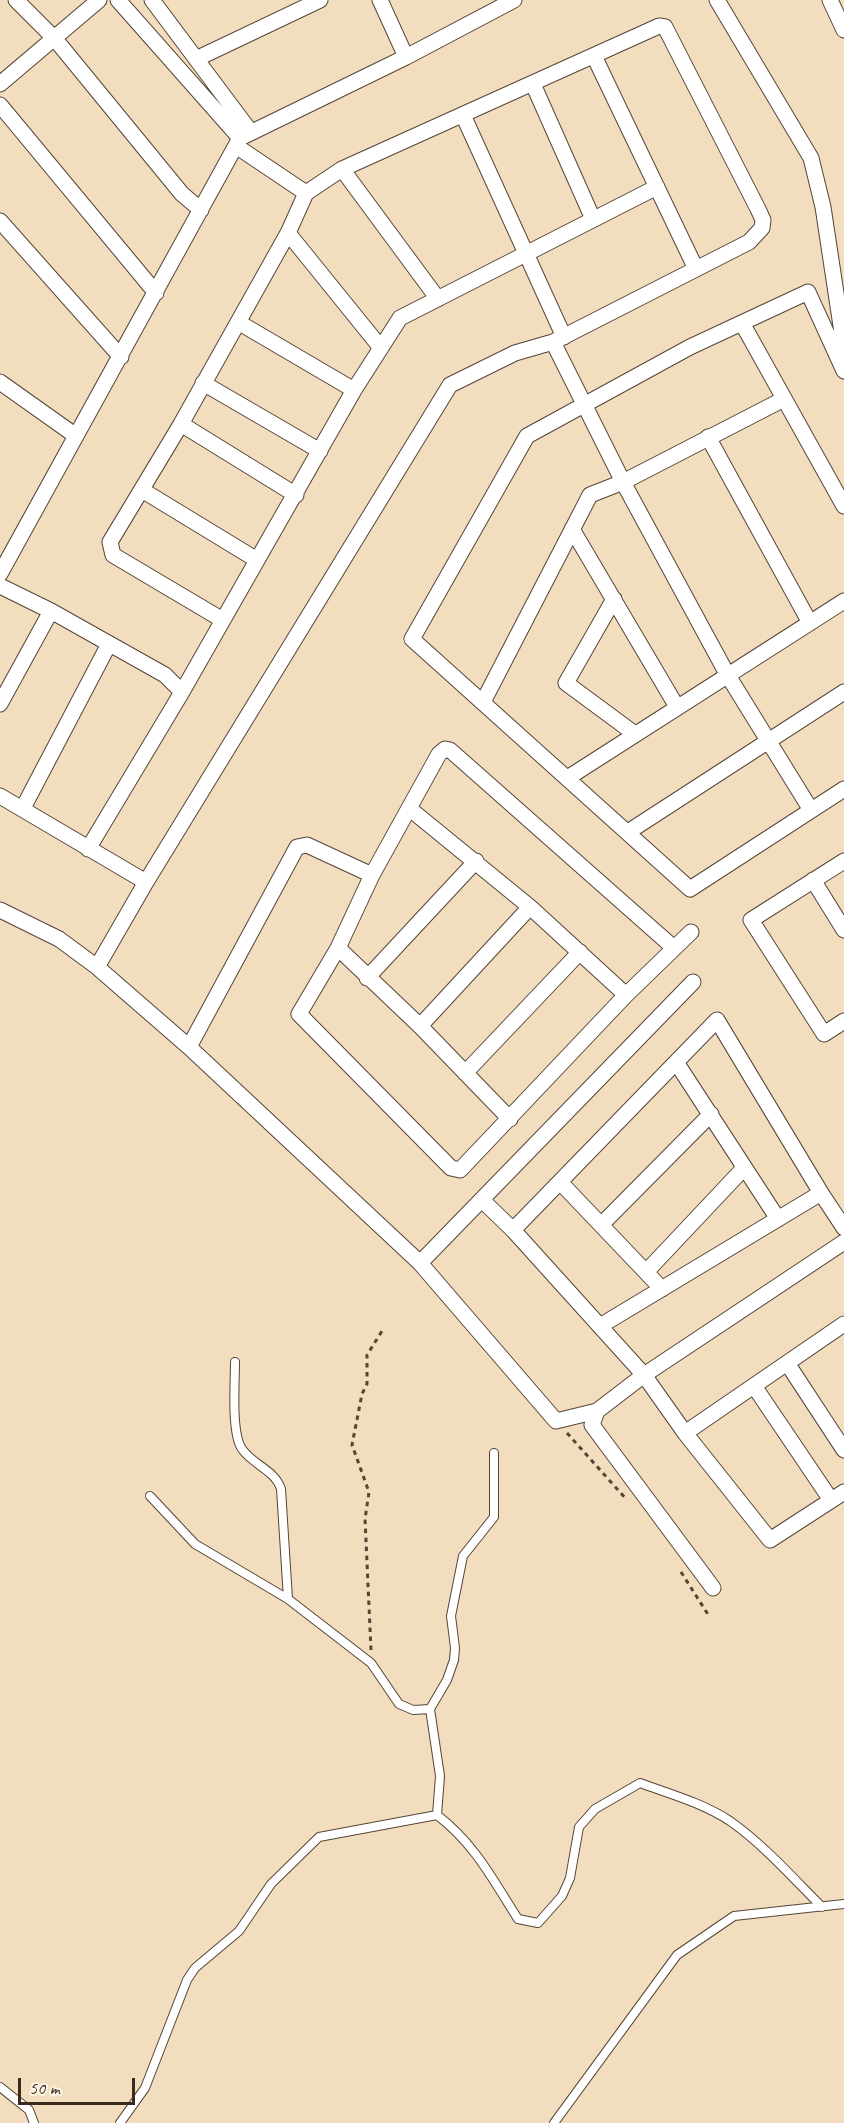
<!DOCTYPE html>
<style>
body{margin:0}
#map{position:relative;width:844px;height:2123px;overflow:hidden;background:#f2ddbf;font-family:Caveat,sans-serif}
canvas{display:block}
.scale{position:absolute;left:18px;top:2078px;width:117px;height:27px;box-sizing:border-box;border:3px solid #3b2a1e;border-top:0;padding-left:8px;font-size:18px;line-height:21px;white-space:nowrap;color:#3b2a1e;-webkit-text-stroke:4px #fcf5e5;paint-order:stroke}
</style>
<div id="map">
<canvas width="844" height="2123"></canvas>
<div class="scale">50 m</div>
</div>
<script>
const c = document.querySelector('canvas').getContext('2d');
c.lineJoin = 'round';
function trace(path, color, width, dash) { c.strokeStyle = color; c.lineWidth = width; c.lineCap = dash ? 'butt' : 'round'; c.setLineDash(dash || []); c.stroke(path); }
const path = new Path2D(`
 M567,1433L627,1500
 M681,1572L709,1616
 M371,1650L365,1519L369,1492L352,1445L362,1394L367,1384V1355L382,1331`);
const service = new Path2D(`
 M235,1362C235,1383 231,1433 242,1449C253,1465 275,1470 281,1489L288,1599
 M150,1496L195,1544L288,1599L371,1663L399,1704L413,1710L430,1709
 M437,1815L440,1776L430,1709L447,1680L454,1660L455,1648L451,1616L463,1556L494,1517V1453
 M0,2087L29,2110L34,2123
 M120,2123L145,2088L187,1980L195,1968L239,1931L271,1884L319,1837L437,1815C475,1844 493,1880 518,1919L538,1923L562,1896L570,1878L579,1827L595,1809L640,1783C670,1794 703,1803 730,1821C764,1845 792,1877 822,1907
 M554,2123L677,1955L734,1916L844,1904`);
const minor = new Path2D(`
 M16,0L55,39L182,194L201,210
 M152,0L250,131
 M380,0L406,57
 M717,0L811,158L823,207L844,346
 M830,0L844,30
 M594,56L696,269
 M196,59L320,0
 M0,84L99,0
 M533,84L593,219
 M0,105L156,293
 M463,115L564,337
 M240,138L406,57L514,0
 M236,146L306,193
 M342,169L438,299
 M0,221L121,357
 M288,233L381,348
 M238,322L354,390
 M742,323L844,506
 M553,342L623,482L727,674L811,810
 M844,371L808,292L690,347L527,436L412,639L690,889L844,789
 M0,382L76,436
 M203,383L320,451
 M181,424L296,495
 M708,437L810,623
 M142,490L257,560
 M572,529L677,707
 M0,574L240,138L118,0
 M0,586L51,611L165,675L182,692
 M614,599L566,683L635,734
 M483,702L590,495L623,482L784,399
 M0,704L51,611
 M569,777L844,601
 M0,796L146,882L97,967
 M23,808L109,644
 M410,809L530,907L626,995
 M628,832L844,692
 M88,849L182,692L354,390L400,318L657,187
 M844,861L751,920L824,1034L844,1021
 M813,880L844,930
 M146,882L450,385L515,353L553,342L749,242L762,228L763,220L758,209L665,27L659,26L342,169L306,193L288,233L181,424L110,542L113,555L221,619
 M0,910L59,939L97,967L189,1047L420,1263L556,1421L597,1411
 M338,948L420,1026L510,1119
 M674,948L450,750L445,749L439,754L372,875L338,948L299,1014L451,1168L460,1170L626,995L691,932
 M367,978L476,861
 M420,1026L530,907
 M189,1047L297,847L307,845L372,875
 M676,1062L778,1219
 M465,1073L580,952
 M560,1182L662,1289
 M482,1200L513,1230L644,1375L844,1242
 M601,1225L711,1114
 M513,1230L717,1020L821,1193
 M420,1263L693,982
 M646,1272L744,1168
 M600,1326L821,1193L844,1228
 M787,1363L844,1450
 M754,1386L831,1500
 M685,1433L844,1324
 M713,1588L592,1425L597,1411L644,1375L685,1433L770,1540L844,1492`);
trace(service, '#564536', 10);
trace(minor, '#564536', 17);
trace(path, '#564536', 3, [4.5, 4.5]);
trace(service, '#fff', 8);
trace(minor, '#fff', 15);
</script>
